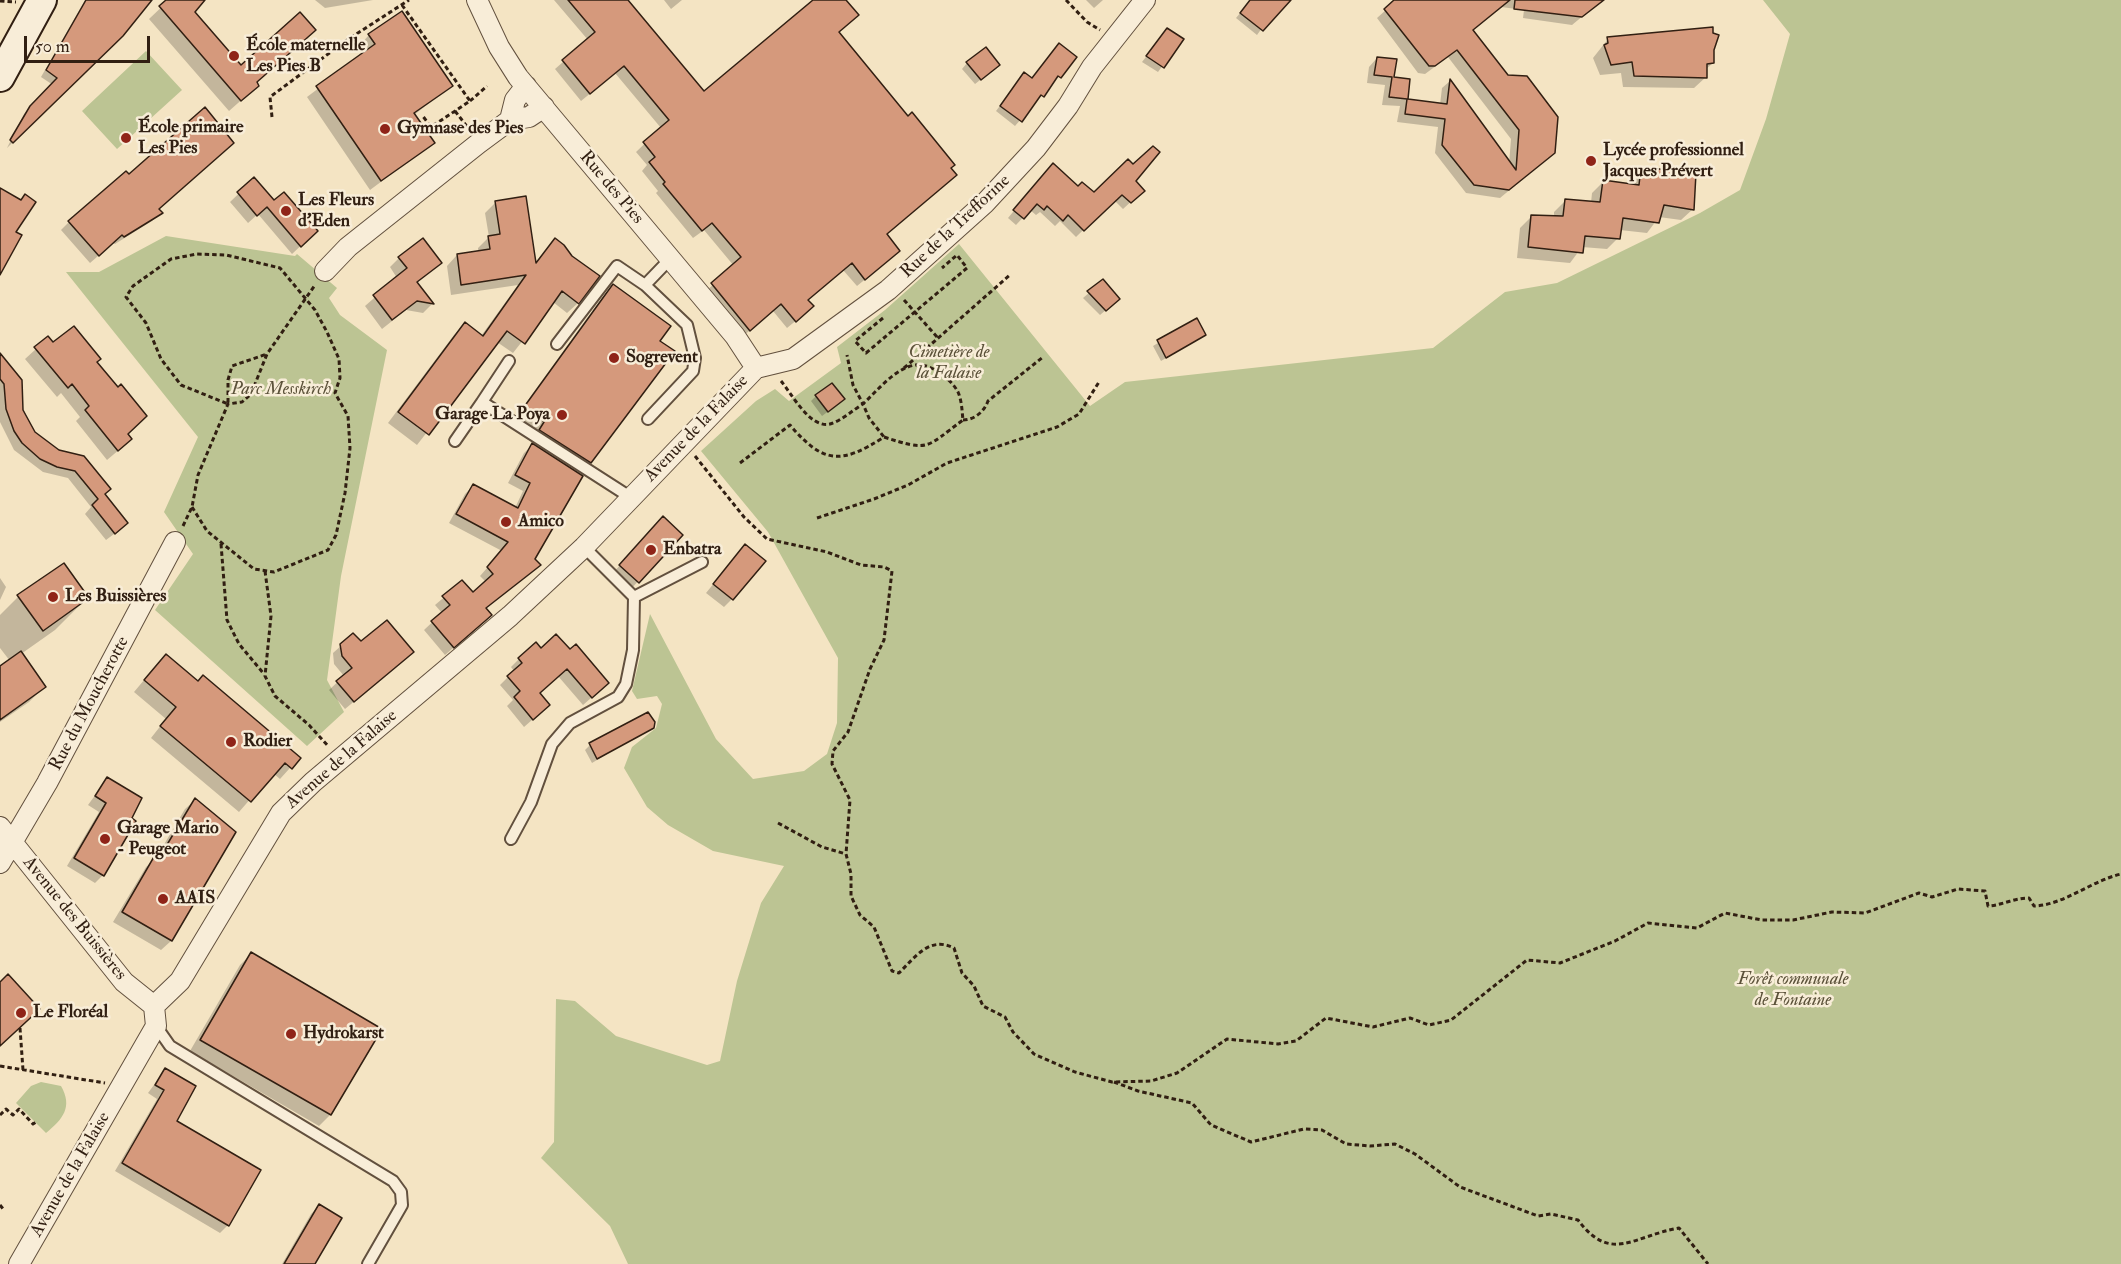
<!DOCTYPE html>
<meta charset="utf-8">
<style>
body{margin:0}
#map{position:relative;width:2121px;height:1264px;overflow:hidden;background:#f4e4c3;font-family:"IM FELL Double Pica",serif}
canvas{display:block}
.scale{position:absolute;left:24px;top:36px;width:126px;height:27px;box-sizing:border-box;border:3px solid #311f12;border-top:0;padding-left:8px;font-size:18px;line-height:21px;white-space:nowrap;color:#311f12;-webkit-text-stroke:4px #f8edd8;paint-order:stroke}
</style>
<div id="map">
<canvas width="2121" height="1264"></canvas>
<div class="scale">50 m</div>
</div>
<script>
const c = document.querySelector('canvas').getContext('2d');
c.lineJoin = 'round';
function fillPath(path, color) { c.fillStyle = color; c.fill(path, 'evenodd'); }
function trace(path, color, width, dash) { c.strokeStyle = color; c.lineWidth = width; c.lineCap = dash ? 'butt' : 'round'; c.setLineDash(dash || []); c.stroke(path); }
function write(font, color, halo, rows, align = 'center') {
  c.font = font + ' "IM FELL Double Pica",serif'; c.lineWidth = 5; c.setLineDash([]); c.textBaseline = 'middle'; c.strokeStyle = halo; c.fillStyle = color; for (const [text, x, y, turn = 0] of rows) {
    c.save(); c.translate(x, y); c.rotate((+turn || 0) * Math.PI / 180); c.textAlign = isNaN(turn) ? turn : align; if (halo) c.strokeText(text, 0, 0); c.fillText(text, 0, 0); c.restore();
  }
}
const green = new Path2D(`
 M1763,0H2121V1264H628L610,1226L541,1158L554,1142L556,999L575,1001L616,1036L707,1065L720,1061L737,981L761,903L784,866L713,851L668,825L647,807L624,768L632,747L656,728L662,704L657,696L637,699L632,691L650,614L716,739L753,779L804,771L827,754L837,723L838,658L768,532L701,451L756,401L775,389L789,401L841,363L837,347L885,310L959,244L1090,406L1125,382L1433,348L1505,292L1557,283L1700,213L1740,190L1766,119L1790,34Z
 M146,51L182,90L117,149L82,111Z
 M166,236L295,256L297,254L337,288L329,298L340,315L387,350L341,576L327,680L344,712L307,746L155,610L193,554L164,512L198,437L66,272H99Z
 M41,1082L61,1086C73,1107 63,1119 46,1133L16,1103L31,1086Z`);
const shadow = new Path2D(`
 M85,0H137L112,44L7,148L24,114L53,85L41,77Z
 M169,0H203L193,12L255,83L246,96L229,111L149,19Z
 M315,0H373L325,8Z
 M554,0H628L704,94L816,0H844L838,33L890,259L857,286L843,270L807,300L804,314L787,328L773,311L742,337L705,292L734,266L704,230L693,238L656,193L658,191L642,171L647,165L636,152L661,128L615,73L581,101L555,69L588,40Z
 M664,0H682L671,9Z
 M1086,0H1103L1094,8Z
 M1251,0H1282L1257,35L1236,18Z
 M1397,0H1602L1572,25L1523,18L1524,10L1501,7L1472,31L1554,153L1500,198L1466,193L1435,153L1438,127L1397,122L1400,106L1382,105L1385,85L1367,83L1369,67L1377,58L1395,60L1393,79L1408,81L1406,100L1440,105L1442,88L1450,81L1509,164L1511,139L1448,57L1425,74L1418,73L1377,18Z
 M1167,30L1181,40L1158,72L1142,62Z
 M369,35L451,86L414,115L433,143L370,190L307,97L364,54L359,46Z
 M1608,39L1712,50L1713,63L1705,70L1706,77L1694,88L1623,87L1621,73L1600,75L1593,58Z
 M1075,57L1015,126L996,111L1024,74L1031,80Z
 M967,63L993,70L975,84L962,69Z
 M1642,168L1693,209L1681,220L1659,217L1647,233L1620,230L1618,238L1607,249L1582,247L1570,263L1517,258L1520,228L1532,216L1554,217V212L1566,200L1591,203L1592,193L1603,182L1630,185V179Z
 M1046,172L1094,195L1134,181L1136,197L1123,209L1114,200L1076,237L1060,221L1055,226L1040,212L1036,215L1030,210L1016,225L1008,218Z
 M254,179L308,239L292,254L258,214L248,223L230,202Z
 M496,202L534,264L555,240L578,303L567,313L553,302L513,353L497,342L417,445L388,423L454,335L465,324L481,336L518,285L451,295L447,266L457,255L478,252V248L489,237L485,213Z
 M157,209L160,213L152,221L115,244L113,243L90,263L61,230L69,222Z
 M399,258L440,263L416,284L432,304L423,313L406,310L382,329L365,306L397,278L390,267Z
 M1103,281L1113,304L1100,315L1083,298Z
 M613,286L658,341L590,462L578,474L533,560L531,573L485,609L482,623L445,655L424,630L442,613L435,605L462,582L472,594L486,582L480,576L502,551L449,523L465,494L473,486L515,508L523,491L508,483L524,453L534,443L530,440L535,433L515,418L603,296Z
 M1196,320L1205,335L1161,361L1153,346Z
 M48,338L53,344L95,362L126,434L120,449L107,460L76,421L80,417L61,393L57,397L25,359Z
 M0,356L34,433L103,495L118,531L106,540L85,514L91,507L68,478L43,472L14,450L0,422Z
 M816,396L838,404L822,416L811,401Z
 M655,527L681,535L630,590L612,574Z
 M737,555L732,599L724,607L706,593Z
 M0,578L6,587L0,600Z
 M18,597L87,598L55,630L21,654L44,687L29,702L0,722V668L10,661L0,648V615Z
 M360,644L404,660L345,709L329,690L344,676L334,664L333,653L342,645Z
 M541,650L599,691L583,705L558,676L538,693L540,713L524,727L507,706L513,700L500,685L514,671L511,667L519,659Z
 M155,667L198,683L299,758L280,779L273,773L239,812L151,738L166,719L134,692Z
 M652,727L592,763L585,750L590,745Z
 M107,779L130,819L103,875L95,883L67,866L99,812L88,805Z
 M195,800L234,833L171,941L161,950L113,922L146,867L156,858L185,809Z
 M251,954L380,1030L330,1115L319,1126L190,1051L240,965Z
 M165,1070L175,1122L228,1225L220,1233L115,1171L157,1099L148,1093Z
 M319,1206L314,1264H282L311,1214Z`);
const building = new Path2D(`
 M86,0H152L123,36L13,143L10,140L30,106L57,78L46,70Z
 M166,0H205L195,12L241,65L300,12L316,30L257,82L259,86L241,101L159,6Z
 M568,0H628L704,91L813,0H846L859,15L839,32L908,116L912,112L955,165L951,168L957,175L887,234L900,251L865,280L852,263L808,300L814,306L796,322L781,304L750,331L711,283L741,257L712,223L702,231L663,184L665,182L649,162L655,157L643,142L669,120L624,66L590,94L562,60L595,32Z
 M1250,0H1291L1263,31L1240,13Z
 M1394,0H1510L1473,30L1508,75L1527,76L1558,117L1555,153L1509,190L1474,185L1442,145L1445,119L1405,114L1407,99L1389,97L1392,77L1374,75L1377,57L1397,59L1394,77L1410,79L1408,99L1447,104L1450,79L1516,170L1519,130L1457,50L1435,66H1429L1384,9Z
 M1515,0H1604L1582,17L1514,9Z
 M402,11L453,86L414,113L435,143L381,181L316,86L375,44L368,34Z
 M1713,27V33L1719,35L1714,50V63L1707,64V78L1634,76L1632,62L1611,65L1604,45L1608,43L1607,37Z
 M1167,28L1184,39L1164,68L1146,56Z
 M1059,43L1077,57L1061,78L1058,76L1044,97L1041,95L1022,122L1000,106L1024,72L1032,78Z
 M986,47L1000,65L981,80L966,62Z
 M205,107L234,143L159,209L163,213L124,237L122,235L99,256L68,221L126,171L129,174Z
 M1153,146L1160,152L1136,181L1145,191L1131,203L1122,195L1084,231L1068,215L1063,221L1047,206L1044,210L1037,204L1024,219L1013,210L1053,163L1078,186L1082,182L1094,192L1128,159L1133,164Z
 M1641,167L1696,173L1694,210L1664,205L1659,223L1623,218L1620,239L1585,236L1583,253L1528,247L1531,215L1563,216L1565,199L1600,202L1603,180L1639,185Z
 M254,177L274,200L284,192L318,231L301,247L267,207L257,216L237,192Z
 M0,188L21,200L25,194L36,202L16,232L22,235L0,275Z
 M526,196L536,263L555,238L564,245L572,256L600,276L579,304L562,291L525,344L507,331L429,435L398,412L465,322L483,336L526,275L461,285L457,254L490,249L488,236L500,234L495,201Z
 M423,238L442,263L417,282L434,304L417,301L392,320L373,295L407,268L398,257Z
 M1103,279L1120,299L1106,311L1087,291Z
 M613,284L671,326L660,341L675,351L591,463L539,430L544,422L524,407Z
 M1197,318L1206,335L1166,358L1157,340Z
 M74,326L101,359L97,362L118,387L121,384L147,416L128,434L132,439L118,451L85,410L89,406L72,384L68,388L34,347L48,336L53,342Z
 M0,353L22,380L23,410L35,432L59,450L84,456L111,489L105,494L128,523L115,534L92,505L98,499L75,471L57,467L40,459L22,443L14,431L6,409L4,384L0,379Z
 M832,383L845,399L828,412L815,395Z
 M532,443L583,476L535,559L541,565L486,608L492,615L454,648L431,621L450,605L442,596L462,580L473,592L493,574L487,567L508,542L456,514L473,484L518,508L530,483L515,475Z
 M663,516L683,535L639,583L619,565Z
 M745,544L766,561L733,600L713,584Z
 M64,563L89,598L43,631L17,595Z
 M387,620L414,652L354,702L336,681L352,668L342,656L340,644L353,633L361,641Z
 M556,634L570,649L576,644L609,683L592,698L567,669L540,693L550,705L533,720L514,697L520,691L507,676L522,663L518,658L536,642L541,648Z
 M21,651L46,687L0,720V666Z
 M166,654L198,681L203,675L301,758L292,769L285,763L251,802L160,726L176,707L144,680Z
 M648,712L655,722L654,728L597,759L589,743Z
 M107,777L142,798L132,818L136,821L104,876L74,858L106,803L95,796Z
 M195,798L236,832L172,941L122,912L155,855L159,858Z
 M251,952L382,1029L331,1115L200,1040Z
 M8,974L40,1009L0,1046V982Z
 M165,1068L196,1086L177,1121L261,1170L229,1226L122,1163L164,1090L155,1085Z
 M319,1204L342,1218L315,1264H284Z`);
const path = new Path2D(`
 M1066,0L1087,22L1100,30
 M0,1L16,2
 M402,5L470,101L431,127L422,115
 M470,101L487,86
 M455,111L469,129
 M272,117L270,97L347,40L409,0
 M904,300L938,338
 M883,318L855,341L866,353L967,268L957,255L942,268
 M904,368L1011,274
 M781,381C792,394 810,429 830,424C841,421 853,410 863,404L853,385L847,355
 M963,420C974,420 984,412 988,401L1043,357
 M695,456L744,517L767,539L827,552L861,565L884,567L892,571L884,640L870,669L848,732L833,751L832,764L850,800L846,854L851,874V896L860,915L874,927L892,971L899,973C916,956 930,936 954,948L962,973L974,986L983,1006L1005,1017L1013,1032L1034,1054L1075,1072L1112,1082L1151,1081L1177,1073L1227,1039L1278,1044L1296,1041L1326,1018L1373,1027L1410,1018L1429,1025L1451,1020L1527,960L1560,963L1615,941L1648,923L1697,928L1725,913L1762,920H1793L1832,912L1865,913L1919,893L1932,897L1958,889L1985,891L1988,906C2003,905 2014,898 2029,898L2034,906C2064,905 2091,881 2121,874
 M740,463L790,425C824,465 842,464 884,437C930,452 925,448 963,420C962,412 962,401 958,392C952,380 931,363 916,365C896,367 877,391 863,404L869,418L884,437
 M192,507L207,531L254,569L274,572L328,550L336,535L345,493L350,448L348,416L335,393L340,378L339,359L327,332L315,310L280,268L226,255L197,254L171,259L133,286L126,297L146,323L161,359L181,385L228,404V380L232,366L267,354
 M817,518L874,499L908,485L947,463L1057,427L1079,414L1099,382
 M183,526L192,507L198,475L228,404L242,402L251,394L267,354L315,285
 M221,544L227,620L239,644L264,674
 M265,571L271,616L265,676L275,696L309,725L329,747
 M778,823L822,847L846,854
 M20,1028L23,1070
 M0,1066L105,1083
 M1114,1082L1138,1091L1192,1103L1211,1125L1251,1142L1304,1129L1322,1130L1346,1144L1370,1146L1395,1144L1415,1154L1460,1187L1538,1216L1551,1214L1578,1220C1611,1264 1633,1236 1679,1228L1708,1264
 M0,1115L6,1109L13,1115L19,1109L33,1124L36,1122
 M0,1205L4,1210`);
const service = new Path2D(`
 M557,344L617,266L645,285
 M482,402L509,361
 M648,419L693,371L695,358L687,325L645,285L670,259
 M455,441L482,402L630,497
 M634,597L702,562
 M511,839L531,802L552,744L570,723L618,697L626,684L633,650L634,597L584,547
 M156,1026L170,1046L393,1181L401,1192L402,1205L368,1264`);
const minor = new Path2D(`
 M477,0L499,47L518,77L735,336L756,368
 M510,120L515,100L526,86
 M325,271L348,247L479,143L510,120L529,117L544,107
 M756,368L793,359L888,290L985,203L1036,148L1068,106L1092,67L1145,0
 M0,827L124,982L154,1006
 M0,863L47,783L175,542
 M19,1264L156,1026L154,1006L180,981L281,813L313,782L510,616L584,547L756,368`);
const secondary = new Path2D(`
 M0,77L42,0`);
const markers = [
 [234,56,6,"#8f2418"],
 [385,129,6,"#8f2418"],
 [126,138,6,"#8f2418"],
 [1591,161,6,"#8f2418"],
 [286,211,6,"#8f2418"],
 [614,358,6,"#8f2418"],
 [562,415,6,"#8f2418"],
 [506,522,6,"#8f2418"],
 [651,550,6,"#8f2418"],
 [53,597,6,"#8f2418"],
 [231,742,6,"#8f2418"],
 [105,839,6,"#8f2418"],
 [163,899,6,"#8f2418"],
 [21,1013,6,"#8f2418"],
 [291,1034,6,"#8f2418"]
];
const poiNames = [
 ["École maternelle",246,46],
 ["Les Pies B",246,67],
 ["École primaire",138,128],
 ["Les Pies",138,149],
 ["Gymnase des Pies",397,129],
 ["Lycée professionnel",1603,151],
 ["Jacques Prévert",1603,172],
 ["Les Fleurs",298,201],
 ["d'Eden",298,222],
 ["Sogrevent",626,358],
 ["Garage La Poya",550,415,"right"],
 ["Amico",518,522],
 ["Enbatra",663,550],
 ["Les Buissières",65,597],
 ["Rodier",243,742],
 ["Garage Mario",117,829],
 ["- Peugeot",117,850],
 ["AAIS",175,899],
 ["Le Floréal",33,1013],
 ["Hydrokarst",303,1034]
];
const streetNames = [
 ["Rue des Pies",611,188,50],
 ["Rue de la Trefforine",956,227,-43],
 ["Avenue de la Falaise",697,429,-46],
 ["Rue du Moucherotte",90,704,-62],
 ["Avenue de la Falaise",342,760,-41],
 ["Avenue des Buissières",74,919,51],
 ["Avenue de la Falaise",71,1175,-60]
];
const parkNames = [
 ["Cimetière de",949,353],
 ["la Falaise",949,374],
 ["Parc Messkirch",281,390],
 ["Forêt communale",1793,980],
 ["de Fontaine",1793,1001]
];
fillPath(green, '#bcc493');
fillPath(shadow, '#0003');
fillPath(building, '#d5997c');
trace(building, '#311f12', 1.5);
trace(service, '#62503e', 14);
trace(minor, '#62503e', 22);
trace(secondary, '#311f12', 32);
trace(path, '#311f12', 3, [4.5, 3]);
trace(service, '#f8edd8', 10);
trace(minor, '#f8edd8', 20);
trace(secondary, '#f8edd8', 28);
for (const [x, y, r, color] of markers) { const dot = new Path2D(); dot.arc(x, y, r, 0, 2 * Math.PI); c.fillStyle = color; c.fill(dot); trace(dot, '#f8edd8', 2); }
write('bold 18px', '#311f12', '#f8edd8', poiNames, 'left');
write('18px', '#311f12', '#f8edd8', streetNames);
write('italic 18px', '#5b5139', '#f8edd8', parkNames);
</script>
